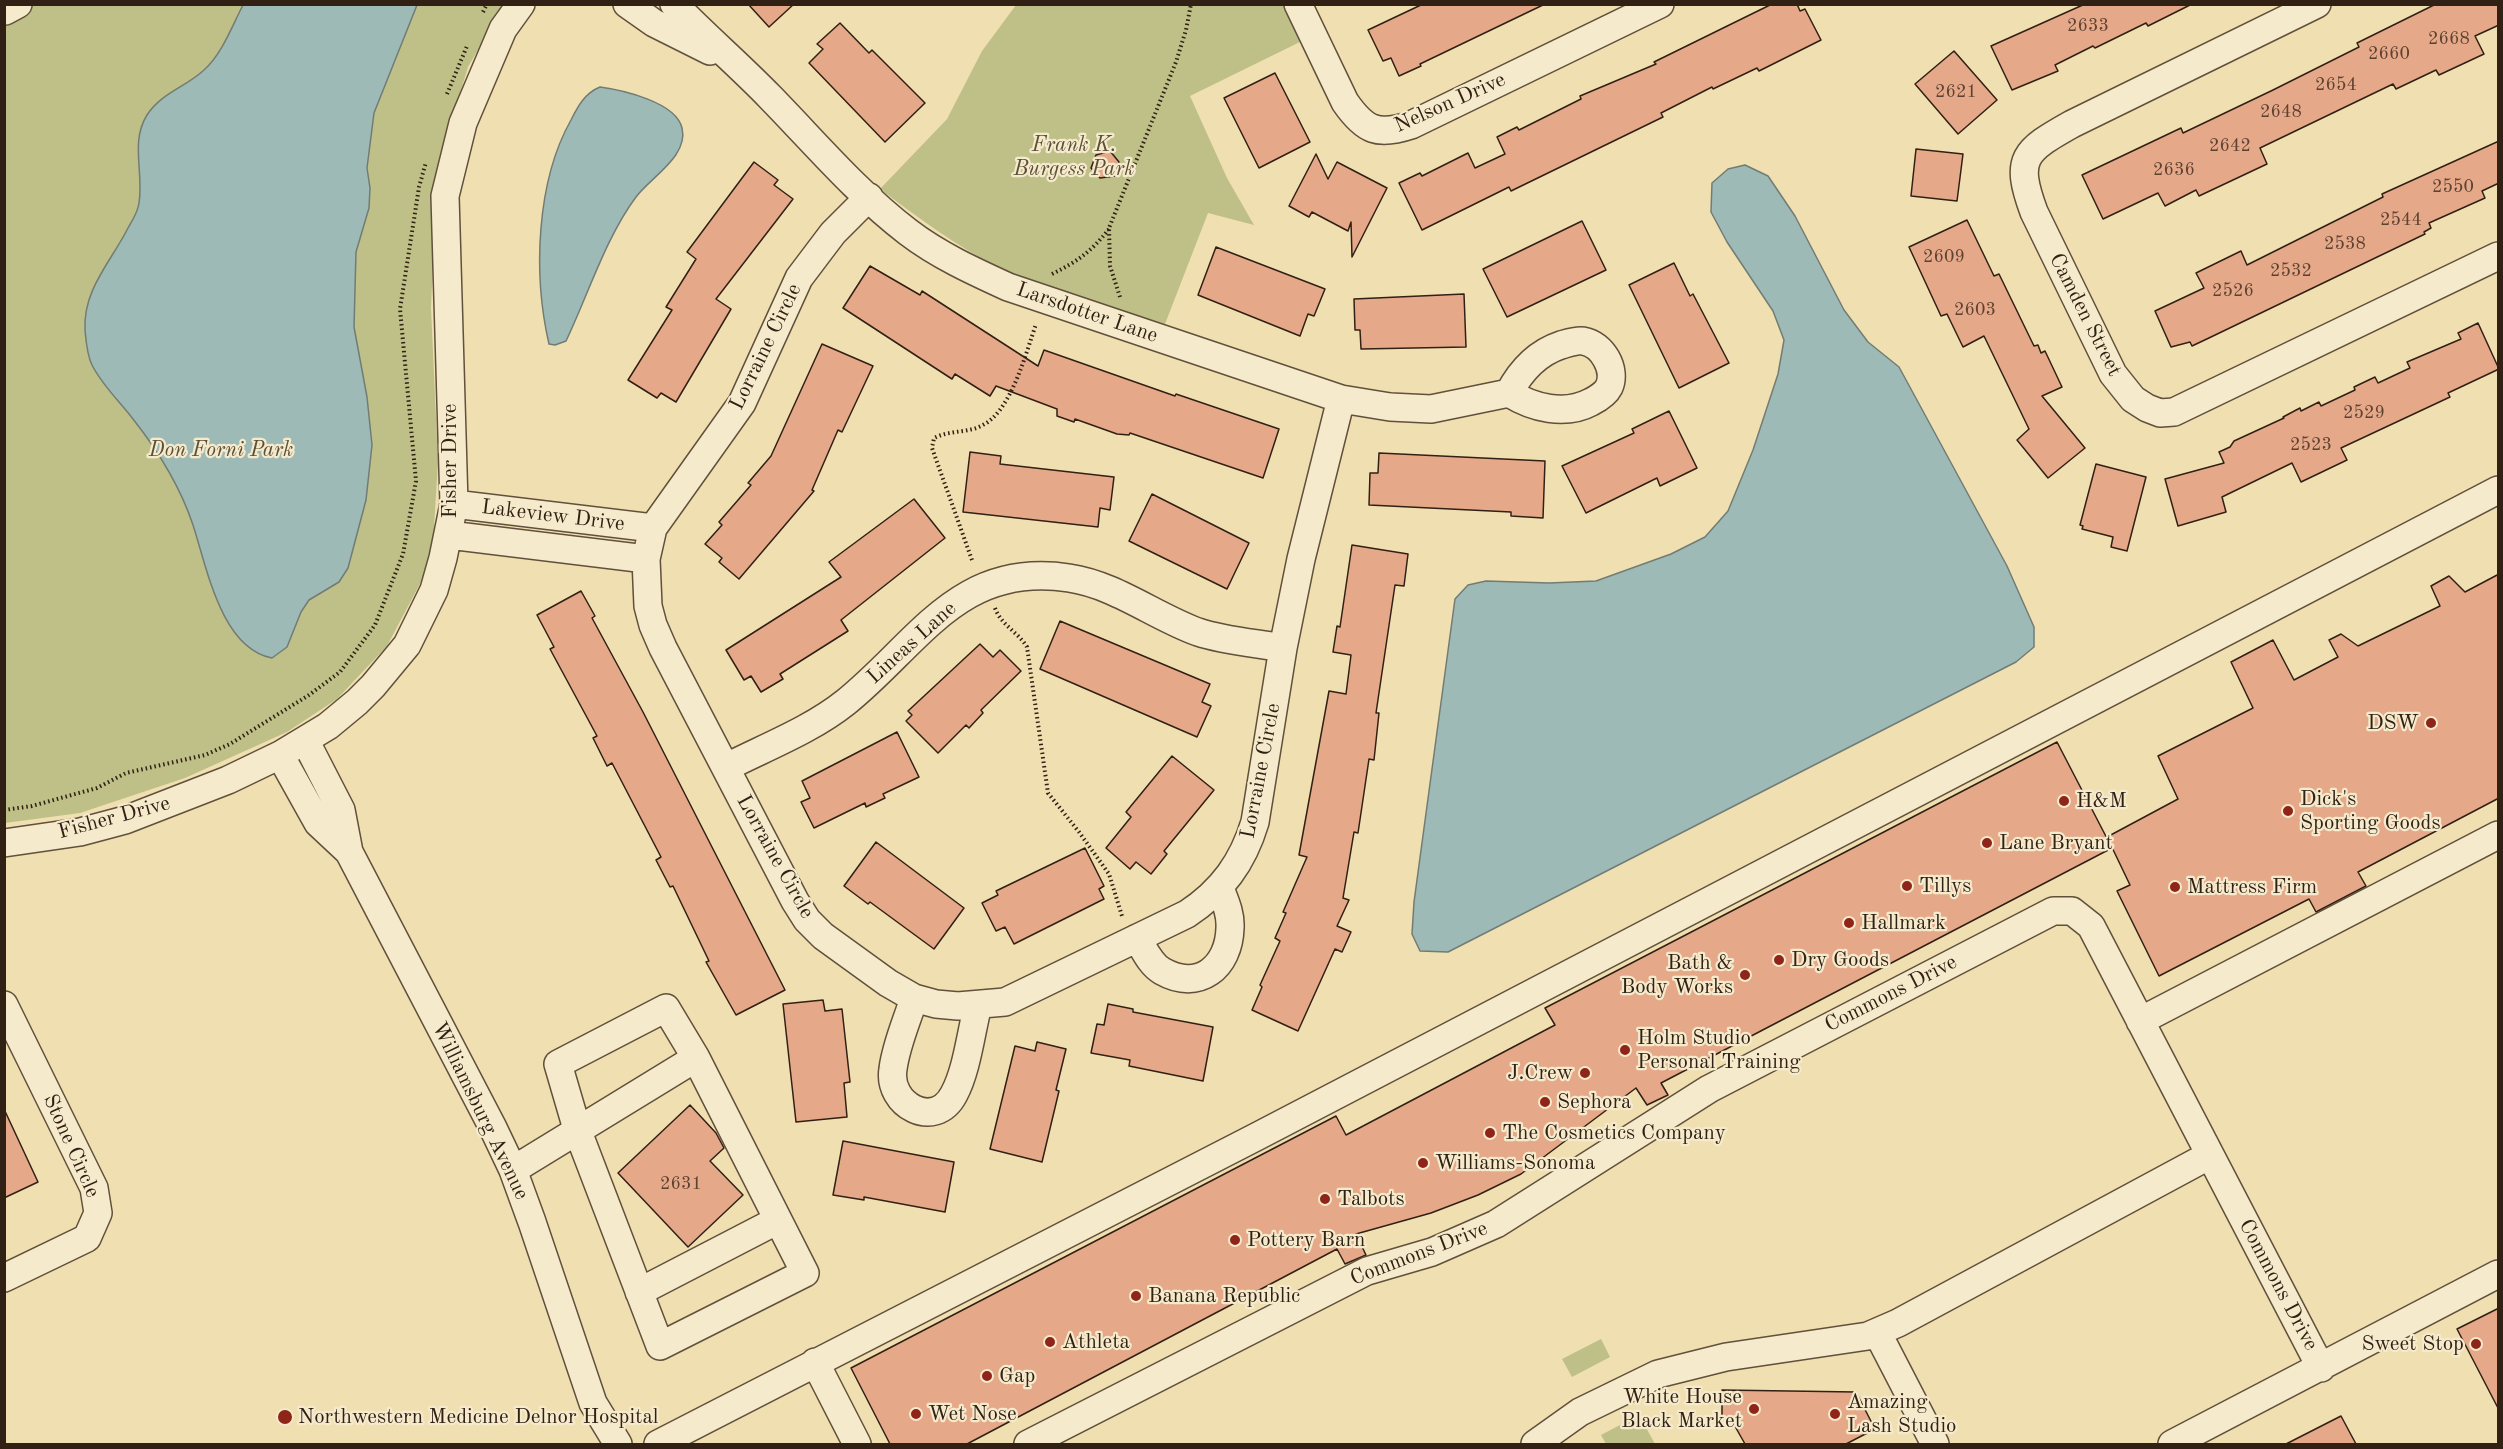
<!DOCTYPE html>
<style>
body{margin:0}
#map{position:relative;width:2503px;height:1449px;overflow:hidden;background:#f0dfb1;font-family:"Old Standard TT",serif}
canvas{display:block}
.frame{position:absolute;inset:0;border:6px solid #312014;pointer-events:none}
</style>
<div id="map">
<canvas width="2503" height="1449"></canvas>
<div class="frame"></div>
</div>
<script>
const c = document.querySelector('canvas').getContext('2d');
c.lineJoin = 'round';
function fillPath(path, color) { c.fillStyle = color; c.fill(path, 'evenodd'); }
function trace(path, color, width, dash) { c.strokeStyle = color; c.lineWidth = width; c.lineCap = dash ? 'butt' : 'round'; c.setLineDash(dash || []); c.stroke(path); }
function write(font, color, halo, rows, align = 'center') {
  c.font = font + ' "Old Standard TT",serif'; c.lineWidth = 4.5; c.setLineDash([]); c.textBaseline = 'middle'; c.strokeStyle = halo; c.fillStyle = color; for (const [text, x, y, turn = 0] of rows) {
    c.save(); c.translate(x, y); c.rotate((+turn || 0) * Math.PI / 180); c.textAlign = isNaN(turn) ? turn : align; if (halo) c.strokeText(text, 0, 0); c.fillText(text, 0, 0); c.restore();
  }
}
const green = new Path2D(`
 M4,5H504L468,67L437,169L431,308L438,462L433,543L423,578L387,646L337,699L287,732L185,778L80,813L5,823Z
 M1016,5H1284L1302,41L1190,96L1227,178L1254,225L1208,213L1165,324C1103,304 1036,289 979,257C944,237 912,213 880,189L947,119L982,51Z
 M1601,1339L1610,1357L1572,1377L1562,1359Z
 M1639,1415L1655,1444H1606L1601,1435Z`);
const water = new Path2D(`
 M243,5H417L374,113L367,168L370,188L369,208L356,252L354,327L367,397L372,445L366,500L348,568L339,582L309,600L301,612L287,647L272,658C221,648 207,568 193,525C180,486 159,452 133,419C120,402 102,385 92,365C87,355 86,341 85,330C83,289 111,262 128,228C132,221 138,212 139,203C144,173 130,142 147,115C161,93 186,87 204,70C222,54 232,26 243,5Z
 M600,87C622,90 676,102 682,128C689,156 651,177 636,197C606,237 588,295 566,341L555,345L549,344C533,275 536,182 571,120C578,106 585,93 600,87Z
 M1745,165L1768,176L1795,216L1844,310L1868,342L1899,367L2007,566L2034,627V647L2016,662L1448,952L1420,951L1412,934L1414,902L1455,599L1468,585L1486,581L1549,583L1596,581L1671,554L1705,537L1728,511L1753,450L1778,374L1784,340L1773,311L1727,242L1711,212L1712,183L1728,169Z`);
const building = new Path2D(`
 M748,4H794L769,27Z
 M1423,4H1545L1420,64L1421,66L1399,76L1391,58L1383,61L1368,30Z
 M1772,4H1797L1800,11L1805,9L1821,40L1759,71L1757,68L1713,89L1712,87L1661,113L1663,117L1511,191L1509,187L1422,230L1399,183L1420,173L1422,176L1468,153L1475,168L1505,154L1497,137L1517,127L1519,130L1581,99L1580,96L1656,64L1654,62Z
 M2085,4H2192L2148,26L2146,23L2095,48L2093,46L2055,65L2058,71L2012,90L1991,46Z
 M2436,4H2499V25L2475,36L2484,54L2439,75L2436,70L2396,89L2393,84L2260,148L2267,164L2199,196L2196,190L2165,206L2158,193L2103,219L2082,175L2181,128L2183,133L2273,90L2359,47L2357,43Z
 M840,23L869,53L872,50L925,103L885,142L809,63L823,49L817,44Z
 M1954,51L1997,100L1958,134L1915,84Z
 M1275,73L1310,142L1259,168L1224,98Z
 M2499,141V183L2482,191L2485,198L2429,223L2431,228L2424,232L2425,234L2211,337L2192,346L2190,342L2171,347L2155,311L2204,288L2196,273L2241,251L2247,265L2383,197L2382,194Z
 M1916,149L1963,154L1957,201L1911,196Z
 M1110,151L1119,162L1115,176L1100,178L1091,168L1096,155Z
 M1316,154L1328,179L1337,162L1387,188L1352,257L1351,222L1348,231L1312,212L1309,217L1289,206Z
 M754,162L778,180L774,185L793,199L716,299L731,309L676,402L661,393L657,398L628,380L672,310L666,307L696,259L687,252Z
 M1967,220L1994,276L1999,274L2034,346L2038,345L2041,353L2045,351L2062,387L2042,396L2085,448L2048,478L2017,440L2029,429L1984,336L1963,347L1947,314L1941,316L1909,247Z
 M1582,221L1606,270L1507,317L1483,269Z
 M1216,247L1325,289L1314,316L1308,314L1300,336L1198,295Z
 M1674,263L1690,296L1693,294L1729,363L1679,388L1629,285Z
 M870,266L920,295L922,291L1038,366L1044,350L1175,396L1176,394L1279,429L1263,478L1130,433L1129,435L1117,434L1075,419L1074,422L1057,416V409L996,386L990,396L955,374L952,379L843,308Z
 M1464,294L1466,347L1361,349L1360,330H1355L1354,299Z
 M2478,323L2499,369L2448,393L2450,397L2341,448L2347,460L2301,482L2292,463L2222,497L2226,512L2178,526L2165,479L2224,463L2219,452L2230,447L2234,441L2284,418L2283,417L2300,408L2301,411L2319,402L2321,406L2355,390L2354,387L2375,377L2378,383L2410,368L2407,362L2461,339L2458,333Z
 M822,344L873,366L842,432L838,430L812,490L814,491L739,579L719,562L722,558L705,544L722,525L719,522L751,485L748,483L771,456Z
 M1669,411L1697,468L1660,486L1657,478L1586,513L1562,466L1634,433L1632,429Z
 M970,452L1001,456L1000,464L1114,477L1110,510L1100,508L1098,527L963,512Z
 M1379,453L1545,461L1543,518L1511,516V512L1369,505L1370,473H1378Z
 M2096,464L2146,477L2127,551L2111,547L2113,537L2082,529L2083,526L2080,525Z
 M1152,494L1249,543L1227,589L1129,541Z
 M914,499L945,538L841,620L848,631L780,674L783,679L761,692L751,676L744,680L726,650L841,577L829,562Z
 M1352,545L1408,554L1404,586L1395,585L1376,713H1379L1374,760L1369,759L1358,833L1354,832L1343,898L1349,900L1337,926L1351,932L1342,952L1335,949L1298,1031L1252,1010L1262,987L1260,985L1280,941L1275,938L1286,913L1283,912L1307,857L1299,855L1329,691L1346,694L1351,655L1333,652L1337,626L1340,627Z
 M2499,574V798L2358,872L2366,886L2316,912L2309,899L2159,976L2117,891L2130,885L2107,837L2178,799L2158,756L2253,708L2231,662L2273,640L2294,680L2338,657L2329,640L2341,634L2358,646L2440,606L2431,586L2449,576L2465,592Z
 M581,591L595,616L592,618L643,712L785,990L736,1015L706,962L709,961L673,886L670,887L656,860L661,857L612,763L607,766L593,738L597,736L550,649L554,647L537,615Z
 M1060,621L1210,684L1202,702L1211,706L1197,737L1040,669Z
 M980,644L993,657L1000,650L1021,671L981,710L983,713L969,728L966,725L938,753L906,721L912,715L908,711Z
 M897,732L919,777L883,794L885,798L866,807L865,803L814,828L801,802L810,798L802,781Z
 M2057,742L2112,848L1661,1083L1668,1095L1647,1105L1636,1088L1521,1174L1478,1195L1431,1213L1356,1234L1366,1255L1345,1264L1337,1249L967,1444H890L851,1368L1336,1116L1346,1135L1555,1025L1545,1008Z
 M1172,756L1214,790L1164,851L1167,854L1151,874L1136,862L1130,869L1106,848L1131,817L1126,812Z
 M876,842L964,908L934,949L870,902L868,904L844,886Z
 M1085,848L1104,886L1099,889L1104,899L1014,944L1005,927L996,931L982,903L998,895L996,891Z
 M823,1000L825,1011L842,1009L850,1082L844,1083L847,1117L796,1122L783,1004Z
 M1108,1004L1133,1009V1012L1213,1027L1203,1081L1129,1066L1130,1060L1091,1053L1097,1024L1104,1025Z
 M1037,1042L1066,1049L1056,1090L1059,1091L1042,1162L990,1149L1015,1046L1035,1051Z
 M690,1105L716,1133L724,1148L710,1161L743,1195L688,1247L618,1173Z
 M4,1109L38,1182L4,1198Z
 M843,1141L954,1162L945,1212L864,1197V1200L833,1195Z
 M2499,1308V1410L2457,1329Z
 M1722,1390L1856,1392L1875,1429L1846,1444H1745L1732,1421L1722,1418Z
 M2341,1416L2356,1444H2286Z`);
const path = new Path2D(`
 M483,12L487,4
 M447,94L467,46
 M1052,274C1078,261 1091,252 1109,229
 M1120,297L1110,266L1109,228L1176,62L1186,30L1191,4
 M972,560L932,448L934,438C950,430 969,433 983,425C1011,411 1026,353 1036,324
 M995,608C1001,625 1018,632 1027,647L1048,793L1079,832L1109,874L1122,916
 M4,810L32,806L97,788L126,773L205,755L230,744L309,695L340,672L375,625L403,554L416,481L400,309L419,187L426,162`);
const minor = new Path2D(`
 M627,4L654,23L710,51
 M674,4C705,36 739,65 770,97C814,142 857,193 908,232C938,255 973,271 1008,287L1341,399L1390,407L1431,409L1509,393C1533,408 1565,416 1591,402C1597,399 1606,393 1609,387C1617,369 1602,344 1583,341C1576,340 1568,343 1561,345C1537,353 1520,372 1509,393
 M1298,4L1345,102C1365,131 1378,136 1411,125L1660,4
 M2317,4L2072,124C2024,151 2014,158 2034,212L2113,374L2133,399L2147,408L2160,413L2174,412L2498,256
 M5,11L18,4
 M869,197L833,233L799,278L742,403L653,528L646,559L648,606L653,625L663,648L795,901L807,920L823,936L888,983L914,998L936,1004L958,1006L1005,1002L1187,914C1222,891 1243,862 1255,822L1283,648L1301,559L1341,399
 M454,504L653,528
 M449,535L646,559
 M305,740L341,810L349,852L493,1128L513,1170L532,1222L593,1403L618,1444
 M280,755L318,823L349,852
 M727,767C766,747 811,730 846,702C919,643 959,561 1069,578C1116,585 1154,616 1198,632C1225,641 1255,643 1283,648
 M4,843L80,832L125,820L228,780L280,755L328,726L357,702L373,686L407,645L434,590L443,558L454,504L445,196L463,123L503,29L521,4
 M1137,938C1144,949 1150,964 1162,971C1199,992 1229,967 1230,928C1231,914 1225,901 1220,888
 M914,998C907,1021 896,1045 893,1069C887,1105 935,1131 954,1094C967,1070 971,1032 978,1005
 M4,1005L94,1188L98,1213L87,1238L4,1278
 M2140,1021L2498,835
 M513,1170L696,1058L805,1273L660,1346L577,1129L558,1064L666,1008L696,1058
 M639,1292L778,1220
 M1877,1332L1935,1444
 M815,1362L857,1444
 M658,1444L1256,1137L2498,490
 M1028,1444L1367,1271L1432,1252L1496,1224L1709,1089L2053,911H2072L2091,926L2321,1368
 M1535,1444L1580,1412L1658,1374L1726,1357L1868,1336L1898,1323L2210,1155
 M2172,1444L2498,1274`);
const markers = [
 [2431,723,6,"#8f2418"],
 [2064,801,6,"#8f2418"],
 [2288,811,6,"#8f2418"],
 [1987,843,6,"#8f2418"],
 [1907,886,6,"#8f2418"],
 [2175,887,6,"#8f2418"],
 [1849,923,6,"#8f2418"],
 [1779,960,6,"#8f2418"],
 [1745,975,6,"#8f2418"],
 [1625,1050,6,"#8f2418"],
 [1585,1073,6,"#8f2418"],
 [1545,1102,6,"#8f2418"],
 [1490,1133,6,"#8f2418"],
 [1423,1163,6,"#8f2418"],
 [1325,1199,6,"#8f2418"],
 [1235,1240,6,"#8f2418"],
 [1136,1296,6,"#8f2418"],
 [1050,1342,6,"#8f2418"],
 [2476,1344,6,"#8f2418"],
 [987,1376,6,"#8f2418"],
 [1754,1409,6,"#8f2418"],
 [916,1414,6,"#8f2418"],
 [1835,1414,6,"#8f2418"],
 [285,1417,8,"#8f2418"]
];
const numberNames = [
 ["2633",2088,26],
 ["2668",2449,39],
 ["2660",2389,54],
 ["2654",2336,85],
 ["2621",1956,92],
 ["2648",2281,112],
 ["2642",2230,146],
 ["2636",2174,170],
 ["2550",2453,187],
 ["2544",2401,220],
 ["2538",2345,244],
 ["2609",1944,257],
 ["2532",2291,271],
 ["2526",2233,291],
 ["2603",1975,310],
 ["2529",2364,413],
 ["2523",2311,445],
 ["2631",681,1184]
];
const streetNames = [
 ["Nelson Drive",1450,103,-24],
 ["Larsdotter Lane",1087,313,19],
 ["Camden Street",2085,315,63],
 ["Lorraine Circle",766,347,-64],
 ["Fisher Drive",450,461,-90],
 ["Lakeview Drive",553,516,7],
 ["Lineas Lane",912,643,-42],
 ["Lorraine Circle",1261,771,-79],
 ["Fisher Drive",114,818,-15],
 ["Lorraine Circle",775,857,61],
 ["Commons Drive",1891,994,-27],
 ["Williamsburg Avenue",480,1111,64],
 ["Stone Circle",71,1146,66],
 ["Commons Drive",1419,1254,-21],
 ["Commons Drive",2278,1285,62]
];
const parkNames = [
 ["Frank K.",1074,145],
 ["Burgess Park",1074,169],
 ["Don Forni Park",221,450]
];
const poiNames = [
 ["DSW",2419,723,"right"],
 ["Dick's",2300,799],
 ["Sporting Goods",2300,823],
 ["H&M",2076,801],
 ["Lane Bryant",1999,843],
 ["Tillys",1919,886],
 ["Mattress Firm",2187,887],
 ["Hallmark",1861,923],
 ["Dry Goods",1791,960],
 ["Bath &",1733,963,"right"],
 ["Body Works",1733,987,"right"],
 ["Holm Studio",1637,1038],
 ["Personal Training",1637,1062],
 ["J.Crew",1573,1073,"right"],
 ["Sephora",1557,1102],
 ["The Cosmetics Company",1502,1133],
 ["Williams-Sonoma",1435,1163],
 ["Talbots",1337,1199],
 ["Pottery Barn",1247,1240],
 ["Banana Republic",1148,1296],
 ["Athleta",1062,1342],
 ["Sweet Stop",2464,1344,"right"],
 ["Gap",999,1376],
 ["White House",1742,1397,"right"],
 ["Black Market",1742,1421,"right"],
 ["Amazing",1847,1402],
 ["Lash Studio",1847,1426],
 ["Wet Nose",928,1414],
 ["Northwestern Medicine Delnor Hospital",298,1417]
];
fillPath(green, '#bec088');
fillPath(water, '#9ebab6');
trace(water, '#727c75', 1.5);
fillPath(building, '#e5a889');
trace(building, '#312014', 1.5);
trace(minor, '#61503b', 30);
trace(path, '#312014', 4, [1.5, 3]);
trace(minor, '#f5eacc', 27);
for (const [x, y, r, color] of markers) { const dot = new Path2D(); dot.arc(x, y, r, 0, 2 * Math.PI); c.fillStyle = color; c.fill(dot); trace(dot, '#f5eacc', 2); }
write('18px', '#5e4231', null, numberNames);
write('21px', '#312014', '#f5eacc', streetNames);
write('italic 21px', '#5b5037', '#f5eacc', parkNames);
write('21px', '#312014', '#f5eacc', poiNames, 'left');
</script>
